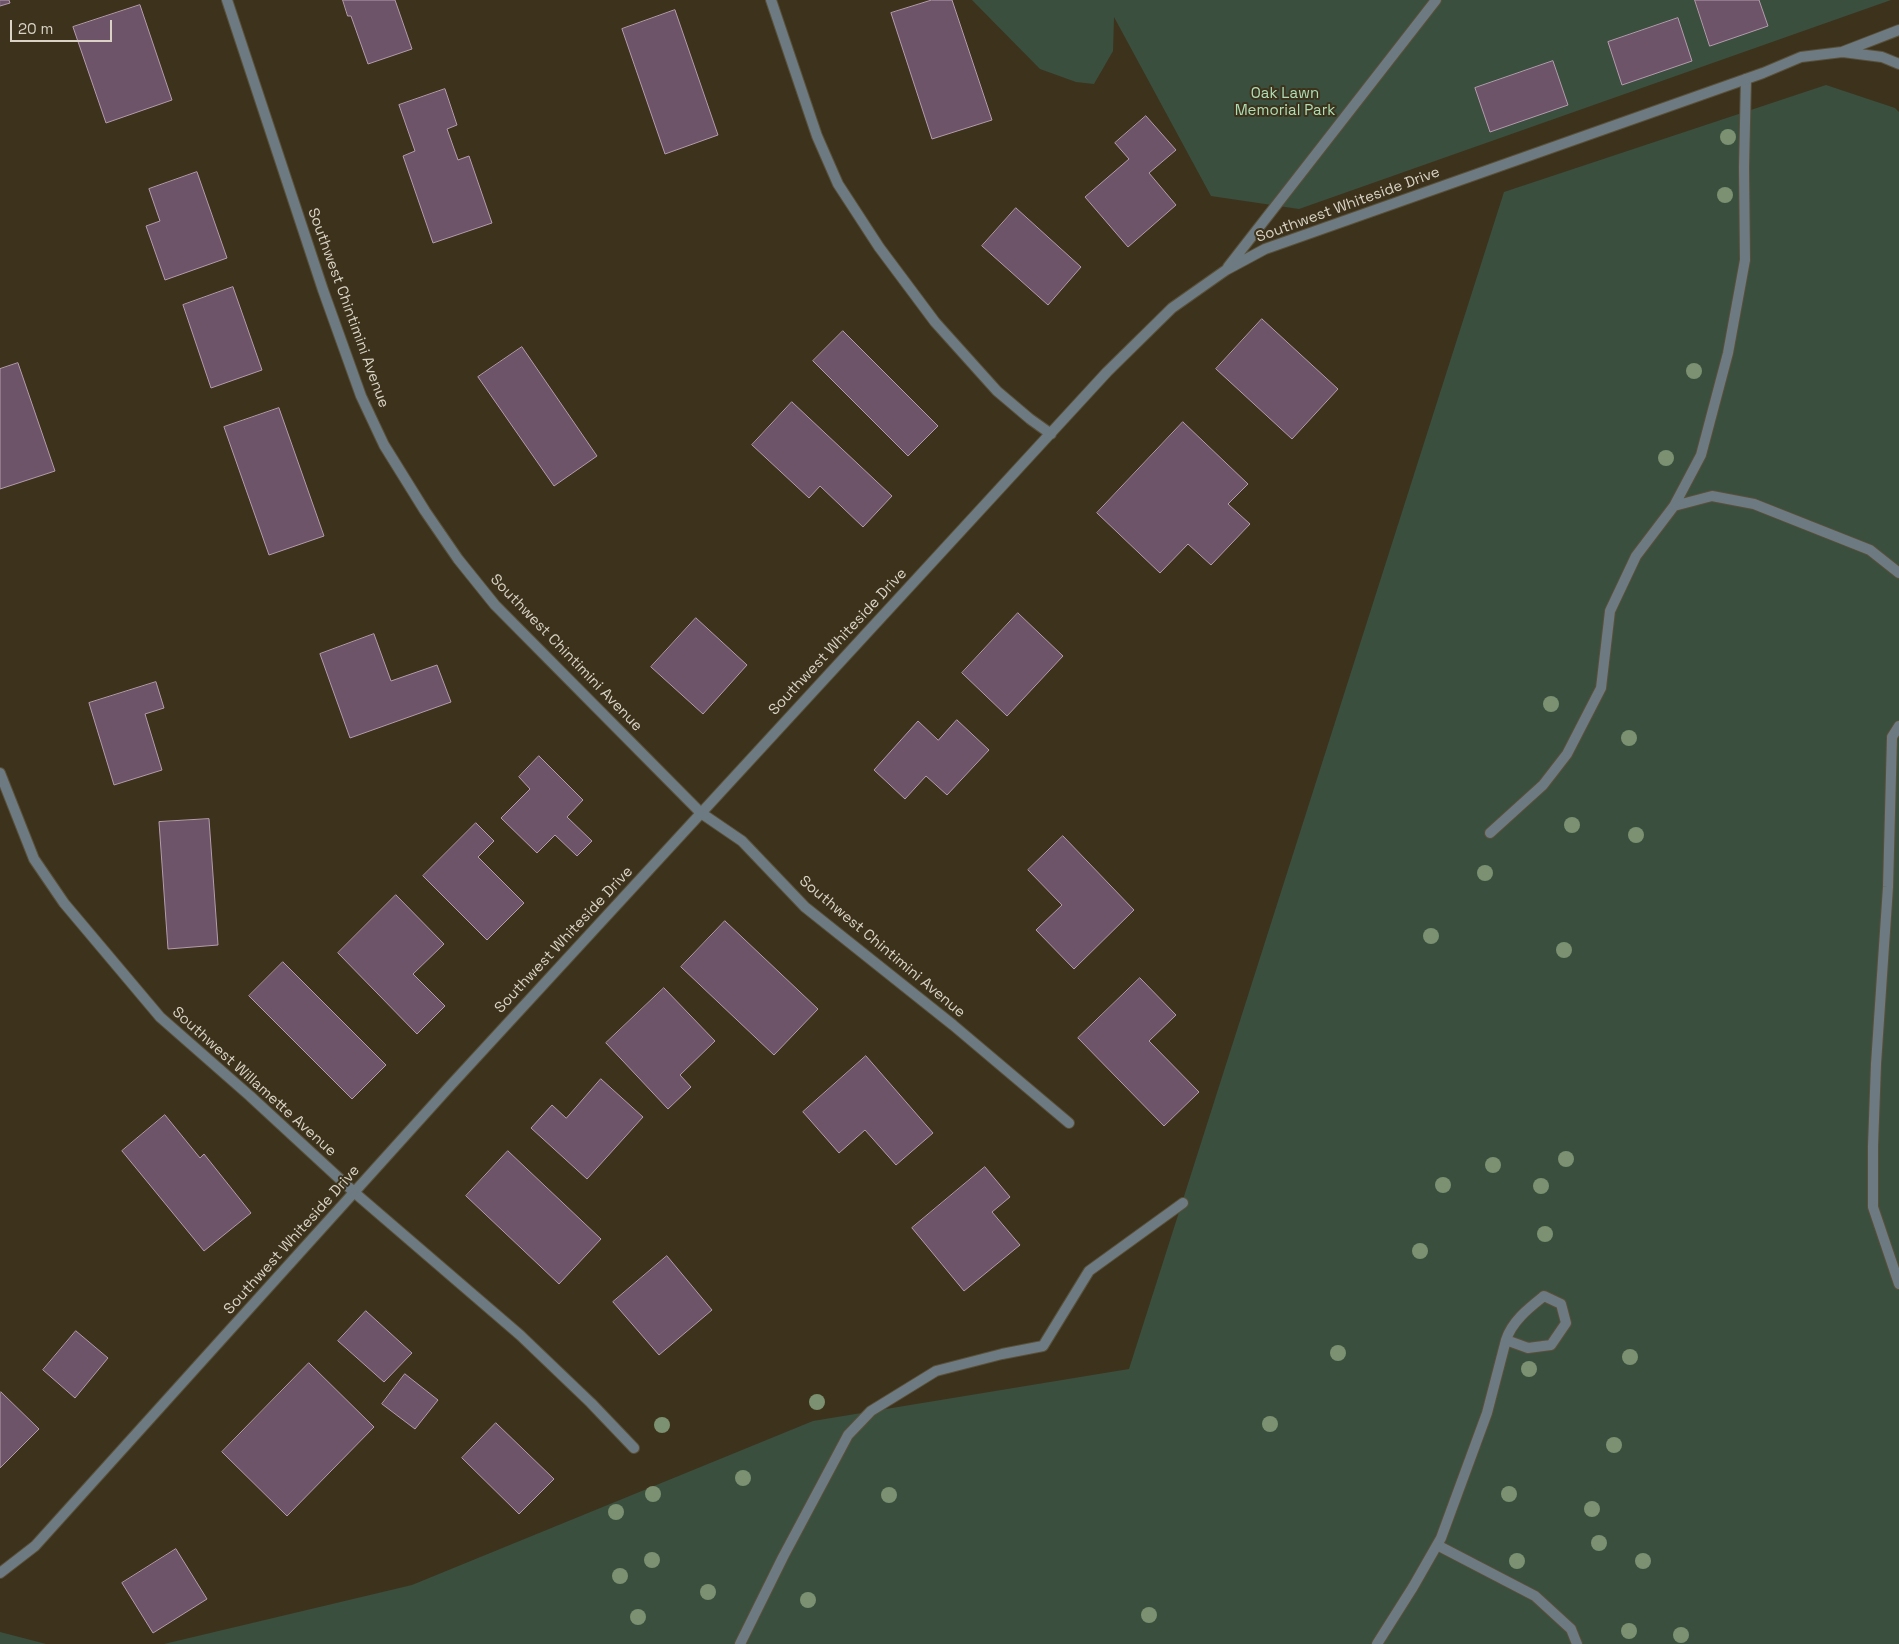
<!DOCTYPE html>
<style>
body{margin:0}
#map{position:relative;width:1899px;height:1644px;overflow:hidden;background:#3d331c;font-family:"Space Grotesk",sans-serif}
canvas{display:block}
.scale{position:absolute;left:10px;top:20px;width:102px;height:22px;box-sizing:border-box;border:2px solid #d9d2c5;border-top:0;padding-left:6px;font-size:15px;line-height:18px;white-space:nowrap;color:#d9d2c5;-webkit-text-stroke:4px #3d331c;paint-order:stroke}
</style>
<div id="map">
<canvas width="1899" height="1644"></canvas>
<div class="scale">20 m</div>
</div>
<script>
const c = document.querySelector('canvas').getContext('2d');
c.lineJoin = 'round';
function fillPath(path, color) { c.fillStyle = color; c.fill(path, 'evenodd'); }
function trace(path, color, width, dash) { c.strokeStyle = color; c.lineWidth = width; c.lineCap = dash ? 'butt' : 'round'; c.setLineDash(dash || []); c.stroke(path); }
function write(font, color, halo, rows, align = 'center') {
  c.font = font + ' "Space Grotesk",sans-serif'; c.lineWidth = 4; c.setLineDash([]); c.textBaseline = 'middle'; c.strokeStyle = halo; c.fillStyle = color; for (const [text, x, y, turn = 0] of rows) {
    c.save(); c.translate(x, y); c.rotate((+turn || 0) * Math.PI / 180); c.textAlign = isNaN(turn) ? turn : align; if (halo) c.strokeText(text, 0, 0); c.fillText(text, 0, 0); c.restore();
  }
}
const green = new Path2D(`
 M972,0H1891L1299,209L1211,196L1114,17L1113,51L1094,84L1076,82L1040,69Z
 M1826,85L1895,108L1899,112V1644H164L412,1585L813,1421L1129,1369L1504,192Z
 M0,1632L46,1644H0Z`);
const building = new Path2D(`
 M0,0H9L10,3L0,6Z
 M343,0H395L412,49L368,64L351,16H348Z
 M932,0H952L992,120L932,139L891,13Z
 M1695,0H1759L1768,26L1710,46Z
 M140,5L172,100L106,123L73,27Z
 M675,10L718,135L665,154L622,29Z
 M1678,18L1692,61L1622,85L1608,42Z
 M1553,61L1568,105L1490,132L1475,88Z
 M445,89L457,125L447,129L458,160L469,156L492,223L433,243L403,156L415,151L399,105Z
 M1146,116L1176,150L1149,173L1176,205L1128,247L1085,197L1129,159L1115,143Z
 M197,172L227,258L165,280L146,226L160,221L149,189Z
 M1016,208L1081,267L1048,305L982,246Z
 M233,287L262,370L211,388L183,305Z
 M1262,319L1338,389L1292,439L1216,369Z
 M843,331L938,426L908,456L813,361Z
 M522,347L597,456L554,486L478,377Z
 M18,363L55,471L0,489V369Z
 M792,402L892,496L863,527L820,486L809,498L752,445Z
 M279,408L324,536L269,555L224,427Z
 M1183,422L1248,484L1228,504L1250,524L1211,565L1188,544L1160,573L1097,513Z
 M1018,613L1063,656L1007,716L962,673Z
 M696,618L747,665L703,714L651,667Z
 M374,634L391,681L437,665L451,702L350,738L320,654Z
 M156,682L164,708L145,714L162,770L114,785L89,703Z
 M957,720L989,750L947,795L926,776L905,799L874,770L918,721L938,740Z
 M539,756L583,800L567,817L592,841L577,856L555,835L537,853L501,818L530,789L519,777Z
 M209,819L218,945L168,949L159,822Z
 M476,823L494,841L478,857L524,903L487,940L423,876Z
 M1063,836L1134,910L1074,969L1036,930L1062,905L1028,870Z
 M396,895L444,944L413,974L445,1006L417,1034L338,953Z
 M725,921L818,1009L774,1055L681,967Z
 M283,962L386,1065L352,1099L249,996Z
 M1140,978L1176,1015L1149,1041L1199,1092L1164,1126L1078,1038Z
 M664,988L715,1041L680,1075L691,1087L668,1109L606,1043Z
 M866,1056L933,1133L896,1165L865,1130L839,1153L803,1112Z
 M601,1079L643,1117L587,1179L531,1128L552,1105L566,1118Z
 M165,1115L200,1158L204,1154L251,1213L204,1251L122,1151Z
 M508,1151L601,1239L559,1284L466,1196Z
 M985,1167L1010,1197L992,1212L1020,1245L964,1291L912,1228Z
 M667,1256L712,1310L659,1355L613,1302Z
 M366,1311L412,1353L384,1382L338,1341Z
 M76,1331L108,1358L75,1398L43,1370Z
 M309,1363L374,1427L287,1516L222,1452Z
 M405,1374L438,1400L415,1429L382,1404Z
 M1,1392L39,1429L0,1468V1393Z
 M496,1423L554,1479L519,1514L462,1458Z
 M176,1549L207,1599L153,1633L122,1583Z`);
const service = new Path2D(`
 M1674,506L1712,496L1754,504L1870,550L1899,573
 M1899,726L1892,737L1888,887L1876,1064L1873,1146V1207L1899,1284
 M1490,833L1543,785L1567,754L1601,688L1610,611L1636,556L1674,506L1701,455L1728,353L1745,260L1744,167L1746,79
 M1437,1545L1535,1596L1571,1629L1577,1644
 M740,1644L783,1557L848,1435L871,1411L936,1371L1002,1354L1043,1346L1089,1271L1183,1203
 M1377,1644L1413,1587L1441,1538L1487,1413L1506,1340C1512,1321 1529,1308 1544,1296L1561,1304L1566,1323L1551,1345L1528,1348L1506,1340`);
const minor = new Path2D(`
 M227,0L323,290L361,396L384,445L425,511L458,559L495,605L701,813L742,841L805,907L953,1025L1069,1123
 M771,0L817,136L838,184L879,247L935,322L997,391L1030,419L1051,434
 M1843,52L1882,57L1899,64
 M1228,267L1436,0
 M0,773L34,859L64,903L160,1017L250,1096L355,1193L520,1335L591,1403L634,1448
 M0,1573L35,1546L450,1086L1107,372L1172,308L1226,270L1265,249L1763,73L1801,57L1842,52L1899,30`);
const trees = [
 [1728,137],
 [1725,195],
 [1694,371],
 [1666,458],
 [1551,704],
 [1629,738],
 [1572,825],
 [1636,835],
 [1485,873],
 [1431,936],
 [1564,950],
 [1566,1159],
 [1493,1165],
 [1443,1185],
 [1541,1186],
 [1545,1234],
 [1420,1251],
 [1338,1353],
 [1630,1357],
 [1529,1369],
 [817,1402],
 [1270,1424],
 [662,1425],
 [1614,1445],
 [743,1478],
 [653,1494],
 [1509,1494],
 [889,1495],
 [1592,1509],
 [616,1512],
 [1599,1543],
 [652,1560],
 [1517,1561],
 [1643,1561],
 [620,1576],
 [708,1592],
 [808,1600],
 [1149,1615],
 [638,1617],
 [1629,1631],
 [1681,1635]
];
const parkNames = [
 ["Oak Lawn",1285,94],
 ["Memorial Park",1285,111]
];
const streetNames = [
 ["Southwest Whiteside Drive",1348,205,-20],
 ["Southwest Chintimini Avenue",348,308,70],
 ["Southwest Whiteside Drive",838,642,-47],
 ["Southwest Chintimini Avenue",566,653,46],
 ["Southwest Whiteside Drive",564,940,-47],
 ["Southwest Chintimini Avenue",882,947,40],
 ["Southwest Willamette Avenue",254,1082,42],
 ["Southwest Whiteside Drive",292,1240,-48]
];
fillPath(green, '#3b4f3e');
fillPath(building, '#6e5468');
trace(building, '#b49bae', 1);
trace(service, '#59503a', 12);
trace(minor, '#59503a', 12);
trace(service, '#6e7a81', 10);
trace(minor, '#6e7a81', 10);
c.fillStyle = '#7b9171';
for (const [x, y] of trees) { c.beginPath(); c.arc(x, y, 8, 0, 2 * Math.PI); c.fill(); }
write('15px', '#aedeb6', '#3d331c', parkNames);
write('15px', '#d9d2c5', '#3d331c', streetNames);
</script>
